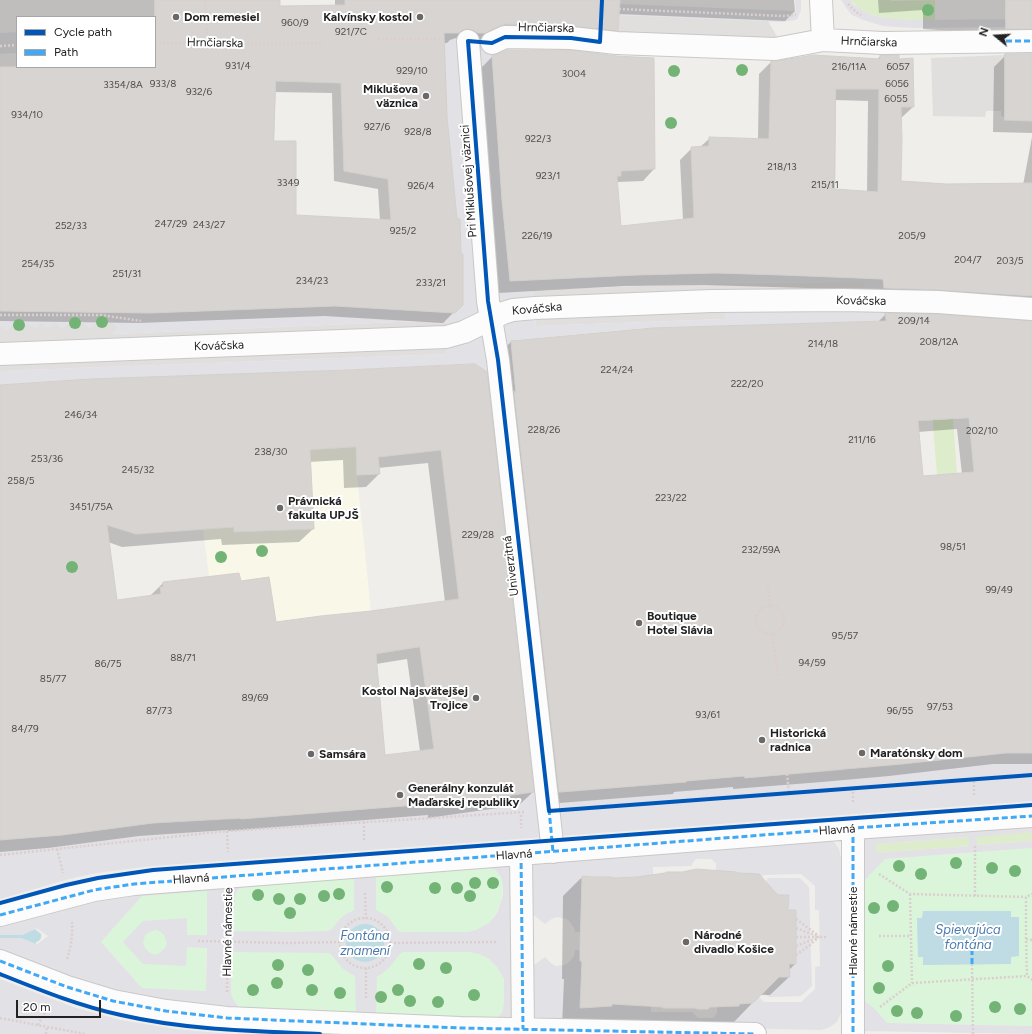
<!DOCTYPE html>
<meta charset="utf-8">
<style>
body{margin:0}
#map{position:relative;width:1032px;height:1034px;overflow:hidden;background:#f0eeeb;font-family:Figtree,sans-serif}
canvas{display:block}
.legend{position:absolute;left:16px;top:16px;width:140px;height:52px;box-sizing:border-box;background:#fff;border:1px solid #a7a7a7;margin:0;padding:5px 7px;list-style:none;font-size:12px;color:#222}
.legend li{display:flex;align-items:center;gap:8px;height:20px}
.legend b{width:20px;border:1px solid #a7a7a7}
.north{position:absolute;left:976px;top:16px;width:40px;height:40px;-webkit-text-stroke:3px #fff;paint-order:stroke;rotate:288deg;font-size:11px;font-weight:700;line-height:16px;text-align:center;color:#222}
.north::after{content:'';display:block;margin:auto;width:14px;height:18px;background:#222;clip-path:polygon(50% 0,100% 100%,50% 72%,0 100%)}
.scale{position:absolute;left:16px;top:1000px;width:85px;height:18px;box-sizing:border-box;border:2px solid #222;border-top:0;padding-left:5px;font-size:12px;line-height:14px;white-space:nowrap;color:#222;-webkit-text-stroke:3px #fff;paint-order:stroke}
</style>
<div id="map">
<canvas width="1032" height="1034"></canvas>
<ul class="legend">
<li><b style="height:5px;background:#0057b8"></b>Cycle path</li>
<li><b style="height:5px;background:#3fa9f5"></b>Path</li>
</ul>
<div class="north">N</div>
<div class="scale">20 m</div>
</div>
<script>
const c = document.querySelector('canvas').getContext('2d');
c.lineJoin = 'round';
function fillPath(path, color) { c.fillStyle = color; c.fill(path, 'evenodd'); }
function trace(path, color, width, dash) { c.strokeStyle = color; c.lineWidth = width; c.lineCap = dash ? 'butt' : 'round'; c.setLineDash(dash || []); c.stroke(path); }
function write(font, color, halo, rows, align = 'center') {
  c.font = font + ' Figtree,sans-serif'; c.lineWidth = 4; c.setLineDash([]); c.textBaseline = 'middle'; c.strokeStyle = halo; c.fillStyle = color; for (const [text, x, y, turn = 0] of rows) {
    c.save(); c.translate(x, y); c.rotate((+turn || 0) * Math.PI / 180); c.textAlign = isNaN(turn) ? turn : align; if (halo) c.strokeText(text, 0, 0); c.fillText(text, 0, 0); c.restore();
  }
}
const education = new Path2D(`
 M348,370L349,445H355L357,475L371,611L323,615L276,622L241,581L239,573L209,576L183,375Z`);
const grass = new Path2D(`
 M851,0H891V1L935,0V20C911,20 866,23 851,0Z
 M949,363L957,474L937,475L928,364Z
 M1032,832V841L977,845V836Z
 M969,837V846L877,853L876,844Z`);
const park = new Path2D(`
 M1032,848V1026L887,1023L876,1010L864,1000L863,882L885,859ZM1019,917L1011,957V964L918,957V918Z
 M486,868C489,869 493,869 495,870C510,878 500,914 489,923C486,926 480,928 476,930L473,952C480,954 487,957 492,962C496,966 501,972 503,978C505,984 505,1006 502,1012C500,1016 495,1017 491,1019L246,1009C238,1006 234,1002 231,994L235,895C238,889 242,888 248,885Z
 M207,890L206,991L142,988L101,942L142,896Z`);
const parking = new Path2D(`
 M619,15L768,21L779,40L618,33Z
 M1005,55V117L1001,116V111H986L985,117L933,116L931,58Z
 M844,282H864V293L534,301V290L718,283Z
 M725,308V319L536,326L535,315Z
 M446,320L447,330L0,348V325L7,330L13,324L21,330L27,323L55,322L62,328L69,322L76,328L83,322L90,328L97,321L104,327L111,321L118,327L113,334Z
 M446,344V354L0,371V361Z`);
const plaza = new Path2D(`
 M795,0H801V10L798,18L796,20L782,22L619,15L620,4L796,11Z
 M841,0H851L853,4L865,12L872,15L884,18L912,20L1032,19V55H1005L1006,27L913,28L883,26L863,20L852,15L847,9Z
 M378,29L458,31V33H492V55L502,200L510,281L637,275L716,273L853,277L877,279L946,287L1032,292V302L864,293V282L718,283L534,290V301L447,330L446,320L112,334L118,327L111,321L108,323L101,317L90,328L83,322L80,324L73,318L62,328L55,322L49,329L41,323L35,329L27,323L25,325L17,320L7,330L0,325V311L150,313L335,306L455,313L463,305V254H461L460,219H457L447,116Z
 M17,32V53L0,54V33Z
 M843,307L1032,317V329L886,321L685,327L644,328L516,340L511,348L546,675H543L556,793L686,782V781L744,776L745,778L844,770V768L885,765L1006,753H1032V801L152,866L97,873L69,879L0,899V840L63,835L153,823L241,819L441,803V805L538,791L513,596H511L475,364L348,370L97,379L0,385V371L446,354V344L498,323L535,315L536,326L725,319V308Z
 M1032,822V832L977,837V845L1032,841V848L885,859L863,882L864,834ZM969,837V846L877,853L876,844Z
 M831,841L834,842L839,849L841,858L843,1007L841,1013L837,1022L830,1027L821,1030L531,1023L530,968L545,957L552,964L556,966L564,965L568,963L571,960L574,956L575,950H580L582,961V969L612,1004H651V1012H693V1013L698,1018H713L717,1013V1004L754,1003L759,997L764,1002H801L815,989V967L820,966L819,913V910H815V886L801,874L764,875L759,879L737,873L735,872H733V873L716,874V863L711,859H696L692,864V866L653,867V875L651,877L613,878L612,877H595L581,876L580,879L583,880L580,932H575L574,928L569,921L566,919L557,917L554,918L550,920L545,924L530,912V860Z
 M514,861L516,1023L460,1022L257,1013L193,1009L167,1006L115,996L95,990L69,982L0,954V938H21L36,944V945L48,936L36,928L32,931L22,935H0V922L96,895L134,890ZM486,868L496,870L501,877L503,887V895L498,911L495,916L489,923L476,930L468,932H402L398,931L388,917L376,910V876ZM354,878V910L346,914L340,919L331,930L326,931L294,932L233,931L235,895L237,891L240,888L249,885ZM207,891V935H187V918L143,921L123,942L143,964L186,966L187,947L207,948L206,991L142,988L101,942L142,896ZM364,924L371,925L377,929L382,935L384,942L383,949L379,956L373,960L367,962L359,961L353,957L348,952L347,944L348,936L351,930L359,925ZM156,930L161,932L164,935L167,944L165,948L162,951L158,954H153L149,952L146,949L144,945L143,941L145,936L148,933L152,931ZM232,952L326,953L331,954L343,969L355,976L356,1014L246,1009L239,1007L234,1001L231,994ZM403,952H469L479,954L489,959L497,967L504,979V1003L502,1013L497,1017L491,1019L376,1015L377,976L380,975L390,967L397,957L400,954Z
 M768,878H800L809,887L812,986L801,996L769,997L764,993L779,977H789V964H796V910H789V895L779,896L766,881Z
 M0,979L76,1008L121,1020L176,1029L230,1034H0Z
 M864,1000L876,1010L887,1023L1032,1026V1034L864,1031Z`);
const water = new Path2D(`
 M923,911H1011V917H1019V956L1011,957V964L923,965V957H918L917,918H922Z
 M346 943a19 19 0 1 1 38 0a19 19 0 1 1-38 0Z
 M36,929V930L41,934C42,938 40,941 36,942V944L21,938H0V935H22Z`);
const shadow = new Path2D(`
 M0,0H279V7L335,6V0H794L795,11L785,21L618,14L617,30L607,40L489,36L474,43L456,38L450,40L447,43H443L446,116L462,304L443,323L324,316L139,323L0,321ZM17,17H155V67H17ZM274,92L332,93L334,181L378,189L380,221L295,216L273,142Z
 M878,0H1032V50L952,31L923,29V10L879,13Z
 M1032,54V133L993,132L994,67L1006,55Z
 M493,56L654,169L643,181L617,182L620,227L683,220L680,160L692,148H699L710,138L758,139L759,74L771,62L877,60L880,56L898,60L913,107L900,119V182L946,185H1023L1032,137V317L872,291L840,289L704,285L624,286L498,293L481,68ZM835,100L868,101L867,192L834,190Z
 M886,314L1032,322V764H993L889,776L822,782L733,789V787L674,792L673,794L547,804L499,353L511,342L878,322ZM957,429L962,474L922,477L918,432Z
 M475,365L533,792L519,805L428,818V815L228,831L227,830L139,836L48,848L0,852V386ZM343,460L344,488L366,487L379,474L378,468L428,463L445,602L275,624L240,582L163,583L150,596L116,601L108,542L122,547L221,539L222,545L299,542L313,529L309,462ZM407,659L420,751L384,756L376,664Z
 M582,877L612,879L787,911L795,964L788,971L789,977L770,995H760L734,1022H721L719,1024L562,1026L564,979H562L563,896Z`);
const building = new Path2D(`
 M155,0H280V6L345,5V0H620L618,31L571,26L505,24L500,26L485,33H478L473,30L467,29L461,31L459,33H444L447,116L457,219H460L461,254H463V305L455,313L335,306L150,313L0,311V67H155ZM276,81L341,83L344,171L388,179L391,220L296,215V141H274Z
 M1006,0H1032V29H1006Z
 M508,50H570L617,56L654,58L655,169L621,171V176H617L621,226L694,218L691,147L709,146V137L769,139L771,61H777L814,55L880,59V55H899V59L913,58L914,107H901L902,140L901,181L947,184L1032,183V296L939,290L884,288L883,279L781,275L716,273L637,275L510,281L502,200L492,55L497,54ZM836,89H879L878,192L835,189Z
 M1005,54H1032V121L1005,120Z
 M885,313L937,314L1032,321V753H1006L902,764L834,770L745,778L744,776L686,781V782L559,792L514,391L516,393L511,341L652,328L886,321ZM969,418L974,472L923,476L918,421Z
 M475,364L487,372L534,792L441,805V803L241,819L240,818L153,823L62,835L0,840V385L91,379L348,370ZM356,447L357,475L380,474L378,457L441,450L459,599L371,611L321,616L276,622L269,577L241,581L239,573L163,582V587H160L161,594L117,600L107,525L136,534L234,527V532L314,529L310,450ZM420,647L434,749L385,755L376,654Z
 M697,869L736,872L737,873L759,874L778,895H789L788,910H796V964H789L790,977H779L753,1003L739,1004V1006L710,1007L708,1009H697L696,1008H663V1007L612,1004V1006L580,1008L582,961H580V950L582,876L595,877H612L613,878L637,877L665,873L666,872H682Z`);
const path = new Path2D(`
 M205,0L208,43
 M848,4L856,12L861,15
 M619,9L783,16L796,15
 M378,39H442
 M155,43L260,44L324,43
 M0,46L17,45
 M0,315H101L141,321
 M768,587L770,606
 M756 620a14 14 0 1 1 28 0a14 14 0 1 1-28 0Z
 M772,634L778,676
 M787,774L789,793
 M853,788V802
 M974,795V779
 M575,809L1032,775
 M521,815V828
 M364,822V840
 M227,831L228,852
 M57,849L63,873
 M0,855L227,831L524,812
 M879,874L910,894L1026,897
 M365,893L366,919
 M910,894L912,983
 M975,896V846
 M340 943a25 25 0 1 1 50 0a25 25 0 1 1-50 0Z
 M796,919L819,936
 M796,928L817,936
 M879,936H911
 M796,937H828
 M1026,939V897L1032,894
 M1032,940L1026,939L1027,976L1032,980
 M198,941L288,943L341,942
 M390,943L496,942
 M796,946L817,938
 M796,955L810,945L819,937
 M67,959C71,947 73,935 72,922
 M972,964L973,1034
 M366,968V998
 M227,992L228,903
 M880,1007L912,983L1027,976
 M0,1018L85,1034
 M38,1025L48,1006
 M46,1034L47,1027`);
const street = new Path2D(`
 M821,0L823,40
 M468,41L488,301L498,360L553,852
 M492,43L505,37L571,38L617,43L775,49L823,40L883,43L1032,41
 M0,354L446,337L464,332L503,313L513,310L535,308L711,301L843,300L938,302L1032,309
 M853,828V1034
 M521,854L523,1029
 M0,915L94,890L134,884L853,828L1032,816
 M0,961L67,987L113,1001L166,1011L227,1018L460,1028L755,1034`);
const quiet = new Path2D(`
 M1006,41H1032
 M549,809L553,852
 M853,828V1034
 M521,854L523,1029
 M0,915L94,890L134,884L853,828L1032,816
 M0,961L67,987L113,1001L166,1011L227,1018L460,1028L755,1034
 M972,964V941`);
const cycleway = new Path2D(`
 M602,0L600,42L571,38L505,37L492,43L468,41L488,301L498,360L549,811L1032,775
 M0,903L66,885L98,878L153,870L1032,805
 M0,974C40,990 79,1006 121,1015C186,1030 253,1031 320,1034`);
const trees = [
 [928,10],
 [742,70],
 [674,71],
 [671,123],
 [102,322],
 [75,323],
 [19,325],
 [262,551],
 [221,557],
 [72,567],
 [956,863],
 [899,866],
 [992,868],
 [1015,871],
 [921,874],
 [475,883],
 [493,883],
 [387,887],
 [435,888],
 [457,888],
 [339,894],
 [258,895],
 [324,896],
 [470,896],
 [279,899],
 [300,899],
 [893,906],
 [874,908],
 [290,913],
 [419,964],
 [278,965],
 [888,966],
 [446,968],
 [308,970],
 [277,983],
 [879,988],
 [253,990],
 [312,990],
 [398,990],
 [340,993],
 [474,995],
 [381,997],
 [410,1001],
 [438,1002],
 [995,1007],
 [1020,1009],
 [897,1011],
 [917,1013],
 [956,1016]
];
const markers = [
 [176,17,4,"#6a6968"],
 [420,17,4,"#6a6968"],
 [426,96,4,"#6a6968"],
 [280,508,4,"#6a6968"],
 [639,623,4,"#6a6968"],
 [476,698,4,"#6a6968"],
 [762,740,4,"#6a6968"],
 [862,753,4,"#6a6968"],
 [311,754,4,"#6a6968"],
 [400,795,4,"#6a6968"],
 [686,942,4,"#6a6968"]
];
const numberNames = [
 ["960/9",295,23],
 ["921/7C",351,32],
 ["931/4",238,66],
 ["216/11A",849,67],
 ["6057",898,67],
 ["929/10",412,71],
 ["3004",574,74],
 ["933/8",163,84],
 ["6056",897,84],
 ["3354/8A",123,85],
 ["932/6",199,92],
 ["6055",896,99],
 ["934/10",27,115],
 ["927/6",377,127],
 ["928/8",418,132],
 ["922/3",538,139],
 ["218/13",782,167],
 ["923/1",548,176],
 ["3349",288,183],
 ["215/11",825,185],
 ["926/4",421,186],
 ["247/29",171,224],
 ["243/27",209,225],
 ["252/33",71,226],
 ["925/2",403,231],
 ["226/19",537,236],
 ["205/9",912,236],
 ["204/7",968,260],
 ["203/5",1010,261],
 ["254/35",38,264],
 ["251/31",127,274],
 ["234/23",312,281],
 ["233/21",431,283],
 ["209/14",914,321],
 ["208/12A",939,342],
 ["214/18",823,344],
 ["224/24",617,370],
 ["222/20",747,384],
 ["246/34",81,415],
 ["228/26",544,430],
 ["202/10",982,431],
 ["211/16",862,440],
 ["238/30",271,452],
 ["253/36",47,459],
 ["245/32",138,470],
 ["258/5",21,481],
 ["223/22",671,498],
 ["3451/75A",91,507],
 ["229/28",478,535],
 ["98/51",953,547],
 ["232/59A",761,550],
 ["99/49",999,590],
 ["95/57",845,636],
 ["88/71",183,658],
 ["94/59",812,663],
 ["86/75",108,664],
 ["85/77",53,679],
 ["89/69",255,698],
 ["97/53",940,707],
 ["87/73",159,711],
 ["96/55",900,711],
 ["93/61",708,715],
 ["84/79",25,729]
];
const poiNames = [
 ["Dom remesiel",184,17],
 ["Kalvínsky kostol",412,17,"right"],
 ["Miklušova",418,89,"right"],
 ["väznica",418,103,"right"],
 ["Právnická",288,501],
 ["fakulta UPJŠ",288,515],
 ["Boutique",647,616],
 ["Hotel Slávia",647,630],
 ["Kostol Najsvätejšej",468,691,"right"],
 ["Trojice",468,705,"right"],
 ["Historická",770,733],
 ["radnica",770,747],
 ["Maratónsky dom",870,753],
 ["Samsára",319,754],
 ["Generálny konzulát",408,788],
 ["Maďarskej republiky",408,802],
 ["Národné",694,935],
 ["divadlo Košice",694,949]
];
const streetNames = [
 ["Hrnčiarska",546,28,1],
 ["Hrnčiarska",869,42,2],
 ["Hrnčiarska",215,43,1],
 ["Pri Miklušovej väznici",469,181,-94],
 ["Kováčska",861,301,1],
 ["Kováčska",537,309,-5],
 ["Kováčska",219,346,-2],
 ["Univerzitná",511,566,-97],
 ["Hlavná",837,830,-4],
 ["Hlavná",514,855,-4],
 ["Hlavná",191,879,-4],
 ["Hlavné námestie",853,931,-90],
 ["Hlavné námestie",228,932,-89]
];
const waterNames = [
 ["Spievajúca",968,930],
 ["fontána",968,945],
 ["Fontána",365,936],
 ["znamení",365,951]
];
fillPath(education, '#f8f7e8');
fillPath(grass, '#ddeccb');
fillPath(park, '#daf5da');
fillPath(parking, '#e0dfde');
fillPath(plaza, '#e2e1e5');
fillPath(water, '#bfdbe3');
fillPath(shadow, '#0003');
fillPath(building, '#d7d4d2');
trace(building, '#d3d0cc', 1);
trace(street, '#c9c8c7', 24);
trace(path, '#dccecd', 2.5, [2, 2]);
trace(street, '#fdfcfc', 22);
trace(quiet, '#3fa9f5', 3, [6, 3]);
trace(cycleway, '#0057b8', 4);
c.fillStyle = '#73b476';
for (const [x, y] of trees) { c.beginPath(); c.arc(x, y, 6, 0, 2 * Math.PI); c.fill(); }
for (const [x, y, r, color] of markers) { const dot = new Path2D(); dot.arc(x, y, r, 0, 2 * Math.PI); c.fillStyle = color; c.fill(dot); trace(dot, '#fff', 1.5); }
write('10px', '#4f4e4e', null, numberNames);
write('bold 12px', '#222', '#fff', poiNames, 'left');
write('12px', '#222', '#fff', streetNames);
write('italic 13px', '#4a7aab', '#fff', waterNames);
</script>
